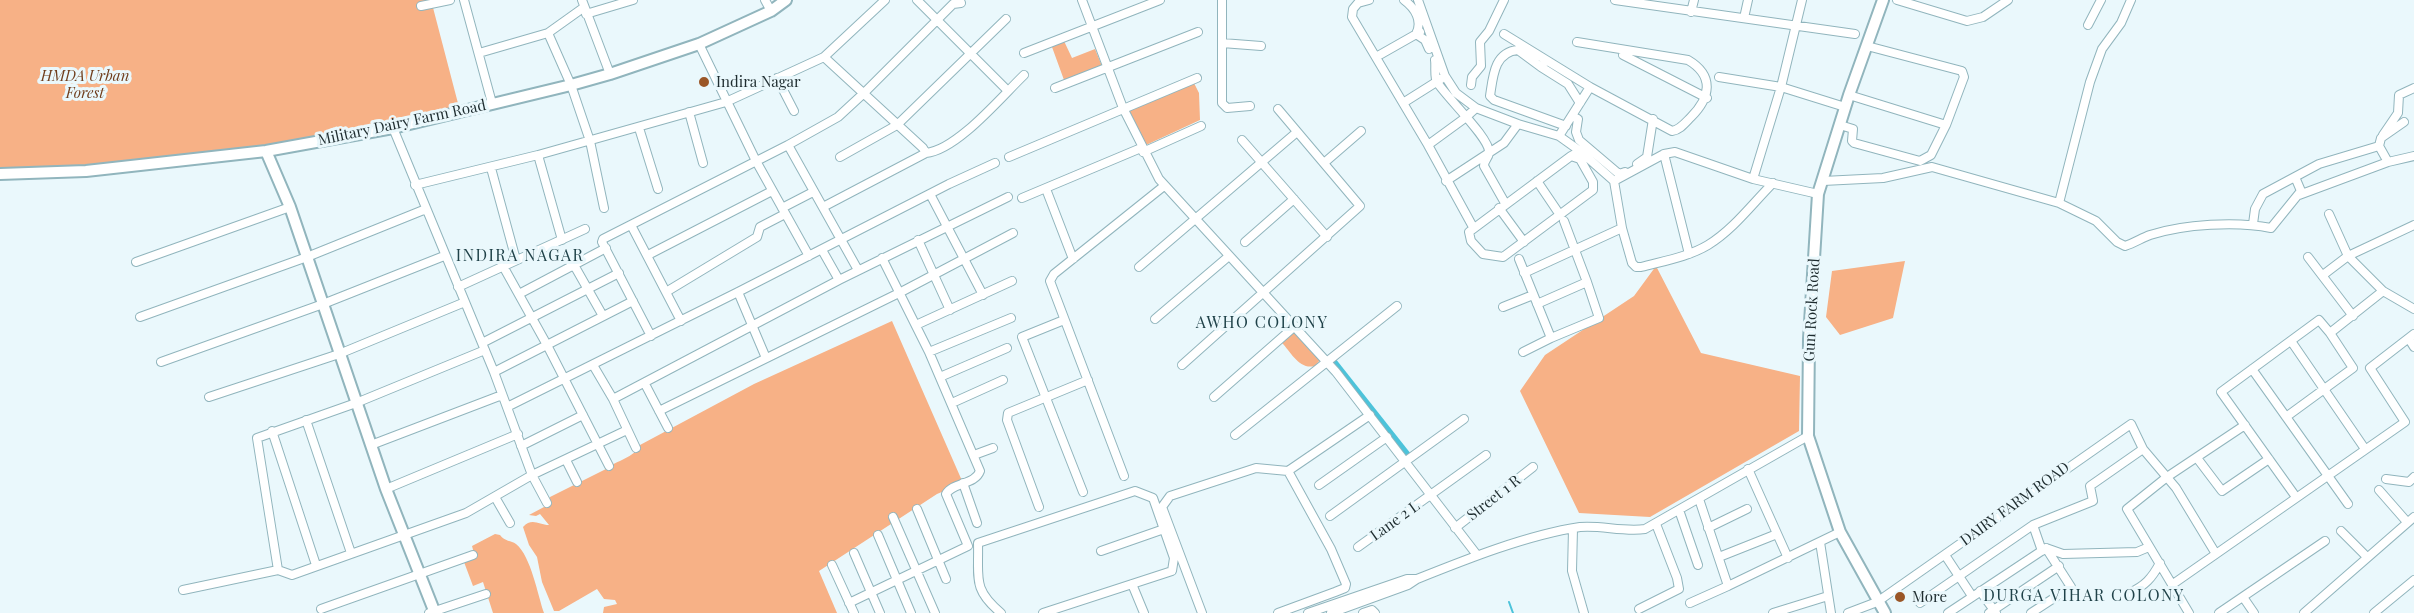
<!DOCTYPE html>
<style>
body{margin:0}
canvas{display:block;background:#eaf8fc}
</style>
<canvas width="2414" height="613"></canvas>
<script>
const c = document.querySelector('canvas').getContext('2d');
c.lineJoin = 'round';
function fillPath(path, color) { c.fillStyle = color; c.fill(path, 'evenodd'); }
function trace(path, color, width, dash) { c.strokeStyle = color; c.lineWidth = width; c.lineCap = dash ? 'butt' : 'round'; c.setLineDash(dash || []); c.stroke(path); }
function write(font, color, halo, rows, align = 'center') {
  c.font = font + ' "Playfair Display",serif'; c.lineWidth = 6; c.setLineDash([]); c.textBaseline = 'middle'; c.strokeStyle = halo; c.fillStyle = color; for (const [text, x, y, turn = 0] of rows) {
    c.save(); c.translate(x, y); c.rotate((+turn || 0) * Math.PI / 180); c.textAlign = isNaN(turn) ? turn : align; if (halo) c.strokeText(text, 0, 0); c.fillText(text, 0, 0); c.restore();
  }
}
const green = new Path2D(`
 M0,0H431L460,111L270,150L84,170L0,172Z
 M1064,41L1072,58L1095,49L1102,66L1064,80L1052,47Z
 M1193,81L1199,93L1200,120L1146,145L1129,110Z
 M1905,261L1893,318L1840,335L1826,317L1832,271Z
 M1656,266L1701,353L1800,376L1799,431L1650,517L1579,513L1520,391L1545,355L1634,296Z
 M892,321L963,483L937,494L819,571L837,613H603L604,607L617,604L615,600L604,599L597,589L559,611H554L542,582L537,557L529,545L523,527C532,517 539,525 549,525L540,514L536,516L529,515L544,507L550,497L606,469C617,460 634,458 640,445L754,384Z
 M1296,330L1320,360L1315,366C1299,370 1291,352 1282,343Z
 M495,534L500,535C505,542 511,540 516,544C531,556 538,596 544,613H493L483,582L473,586L464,562L475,557L472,546Z`);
const water = new Path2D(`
 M1335,358L1411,454L1407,457L1332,361Z`);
const stream = new Path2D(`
 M1509,602L1513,613`);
const street = new Path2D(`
 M464,0L492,103
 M582,0L610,74
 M765,0L771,11
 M917,0L1008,91
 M1082,0L1123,108L1159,179L1336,372L1477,555
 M1222,0V103L1227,108L1250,106
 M1369,0L1358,3L1353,9L1352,17L1403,103
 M1404,0C1415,8 1423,21 1416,34L1425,40L1429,49
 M1418,0L1445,76L1456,93L1476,108L1518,124L1559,136L1580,151L1614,181L1664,154L1675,152L1753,179L1818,194
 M1615,0L1855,34
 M1897,0L1967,21L1983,17L2008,0
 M2131,0L2121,23L2102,49L2090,82L2059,203L2096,221L2117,242L2125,246C2134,243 2142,238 2150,235C2184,224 2237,221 2271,228L2301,191L2295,177
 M421,6L450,0
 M1691,12L1694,0
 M586,14L633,0
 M1744,18L1748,0
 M2088,25L2101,0
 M548,33L571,85L590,141L604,208
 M1504,34L1590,87L1672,131C1680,130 1685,123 1691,117C1710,98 1715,76 1688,60L1577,42
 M1222,43L1261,46
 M699,44L756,161L809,256
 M479,53L548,33L583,8
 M1024,53L1160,0
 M1623,55L1707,98
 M1376,57L1420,32
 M1435,60C1436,66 1434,77 1437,82C1446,97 1491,139 1489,153C1488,159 1484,160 1484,166L1505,203
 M1546,60L1541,67L1518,50C1494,52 1493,77 1490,96L1494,100L1566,126
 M1541,67L1568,84L1580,103
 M1719,77L1781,87L1845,107
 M777,78L794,111
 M1441,79L1403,103L1428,145L1473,227
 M1471,85L1472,77L1481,66L1480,42L1489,31L1504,0
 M1055,88L1198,32
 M1849,95L1946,125L1964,77L1962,71L1867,46
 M689,112L703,163
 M1572,116L1578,119L1576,132L1579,140L1619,174L1625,172
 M2404,122L2381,138L2379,146L2388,162L2414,156
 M1840,125L1853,129L1852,141L1854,143L1920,161L1931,155L1946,125
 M393,128L494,372L532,475L547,503
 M639,128L658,189
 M2383,135L2398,113L2399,95L2414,88
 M1559,136L1590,87
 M1242,140L1327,237
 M788,145L858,270
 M1428,145L1465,118L1476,108
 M1143,152L1201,126
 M926,153C957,150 1001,97 1024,75
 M1664,154L1689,254
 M538,155L562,240
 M1571,156L1580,159L1593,182V190L1503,257L1483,254L1471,241L1469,232L1571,156L1580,151
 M840,157L897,125L1006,19
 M1009,157L1197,78
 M1324,163L1361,131
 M1637,164L1647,157L1653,119
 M491,168L516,260
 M1753,179L1781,87L1802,0
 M1446,181L1504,143L1518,124
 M1537,181L1560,215
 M1614,181L1622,228L1632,263L1636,267H1641C1663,261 1688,257 1708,245C1733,230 1753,203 1773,183
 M1823,181L1883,178L1932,167L2059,203
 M415,185L538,155L726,102L824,57L885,0
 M1046,189L1073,259
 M930,194L983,295
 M2299,195L2388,162
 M1022,198L1141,148
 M823,207L926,153L923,148L824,57
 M782,208L813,192
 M1499,208L1524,242
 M2329,214L2348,256L2383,291
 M2253,224L2255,209L2263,194L2319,164L2379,146
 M631,225L681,321
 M918,240L950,310
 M1245,242L1294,199
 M822,250L839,280
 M648,255L772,191
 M2308,257L2353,316
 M1519,259L1551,338L1523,352
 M136,262L290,207
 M574,265L603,316
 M503,266L547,345L609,466
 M1139,267L1297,132
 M1524,273L1622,228
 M2323,275L2348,256L2414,225
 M458,287L585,229
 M666,292L757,237L760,227L785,214
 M738,292L766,358
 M519,294L606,248
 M1537,304L1587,282L1564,221
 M1503,307L1533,295
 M140,317L307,257L426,209
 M1155,319L1229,256
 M1064,320L1022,337L1083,492
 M916,325L1012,281
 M651,336L602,242L603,239L788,145L838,117L864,93L953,4L961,3
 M1551,338L1599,318L1587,282
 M2409,339L2414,347
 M2291,341L2365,449
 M482,343L619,273
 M929,352L1011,318
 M161,362L323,304L444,256
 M593,365L613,399L636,448
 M1182,365L1360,206L1278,109
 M2252,369L2348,504
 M494,372L633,301
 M940,377L1007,348
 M645,384L668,428
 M209,397L339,354L465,302
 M1214,397L1295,326
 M613,399L839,280L1008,197
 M952,403L1003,380
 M507,407L738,292L949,184L995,163
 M659,411L901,292L1013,233
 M2286,417L2353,368L2330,333
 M306,420L351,553
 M272,431L316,565
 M1235,435L1397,306
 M371,445L502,395
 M521,446L583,415
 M974,455L993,448
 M2197,458L2222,491L2269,459
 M566,460L577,482
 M1748,469L1788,558
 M1288,471L1370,415
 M1124,476L1050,281L1054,274L1164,186
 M2386,479L2409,482L2414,477
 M963,483L977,523
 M1319,485L1387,437
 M386,489L518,434
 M2379,490L2407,522
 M495,497L510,523
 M2296,497L2221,392L2319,320L2330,333L2383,291L2414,309
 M1699,499L1728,586L1840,532
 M1039,507L1007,420L1008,413L1088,380
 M917,509L946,579
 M1679,510L1698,565
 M1330,516L1464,419
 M893,517L935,613
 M2033,525L2042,551
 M1455,528L1533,467
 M1708,528L1747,509
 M1573,529L1572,571L1584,613
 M2341,531L2367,557
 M878,535L911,613
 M1820,542L1831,613
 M1358,547L1486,455
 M2046,548L2063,554L2137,552L2149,547
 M1101,551L1164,529
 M854,553L880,613
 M1945,555L1972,596
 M1719,557L1777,534
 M832,565L854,613
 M278,570L257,438L356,403L485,350
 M1132,584L1144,613
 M2173,584L2405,422L2370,368L2414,334
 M183,590L278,570L292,575L466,513L532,475L627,430
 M1980,591L1996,613
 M2129,593C2145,586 2152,578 2160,563
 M2243,597L2254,613
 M849,603L968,546L946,494C953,482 975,485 980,471L929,352L882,258
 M1690,603L1728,586
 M1920,603L2033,525L2093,501L2090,486L2143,449L2176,488L2216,554
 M321,609L473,555
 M1639,609L1679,589L1677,578L1656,524
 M429,613L486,594
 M1001,613C972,589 979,578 978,543L1135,491L1153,498L1174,558L1172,571L1043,613
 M1202,613L1162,507L1170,496L1256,468L1288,471L1331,549L1346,584L1345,588L1335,592L1278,613
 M1308,613L1407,579H1415
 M1331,613L1408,585L1417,579C1467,559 1527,535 1580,527C1601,525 1623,532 1645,529L1808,436
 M1363,613L1372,610L1375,613
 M1773,613L1828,596
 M1848,613L1877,602L2131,424L2143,449
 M1948,613L2046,548L2071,587L2031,613
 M1989,613L2059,566
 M2189,613L2127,509L2167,477L2245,425
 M2219,613L2325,541
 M2304,613L2414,517
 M2374,613L2414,580`);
const secondary = new Path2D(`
 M1883,0L1849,95L1818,194L1809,339L1808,436L1840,532L1885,613
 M266,151L290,207L386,489L435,613
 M0,174L86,171L266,151L393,128L571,85L610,74L699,44L771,11L786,0`);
const markers = [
 [704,82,6,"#9a5627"],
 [1900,597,6,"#9a5627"]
];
const parkNames = [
 ["HMDA Urban",85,76],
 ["Forest",85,93]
];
const poiNames = [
 ["Indira Nagar",716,82],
 ["More",1912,597]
];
const streetNames = [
 ["Military Dairy Farm Road",402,123,-12],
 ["Gun Rock Road",1812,310,-87],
 ["Street 1 R",1494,498,-38],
 ["DAIRY FARM ROAD",2015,504,-36],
 ["Lane 2 L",1395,521,-36]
];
const neighbourhoodNames = [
 ["INDIRA NAGAR",520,256],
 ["AWHO COLONY",1262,323],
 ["DURGA VIHAR COLONY",2084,596]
];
fillPath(green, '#f7b186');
fillPath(water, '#4cc3da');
trace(stream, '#4cc3da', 2);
trace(street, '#91b5bd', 10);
trace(secondary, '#91b5bd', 14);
trace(street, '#fff', 8);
trace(secondary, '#fff', 10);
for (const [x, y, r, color] of markers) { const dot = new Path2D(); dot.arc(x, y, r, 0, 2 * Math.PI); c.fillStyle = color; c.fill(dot); trace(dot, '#eaf8fc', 2); }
write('italic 15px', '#703e1d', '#eaf8fc', parkNames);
write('15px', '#1e2c2f', '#eaf8fc', poiNames, 'left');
write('15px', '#1e2c2f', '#eaf8fc', streetNames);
c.letterSpacing = '1.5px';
write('16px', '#204249', '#eaf8fc', neighbourhoodNames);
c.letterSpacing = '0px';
</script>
